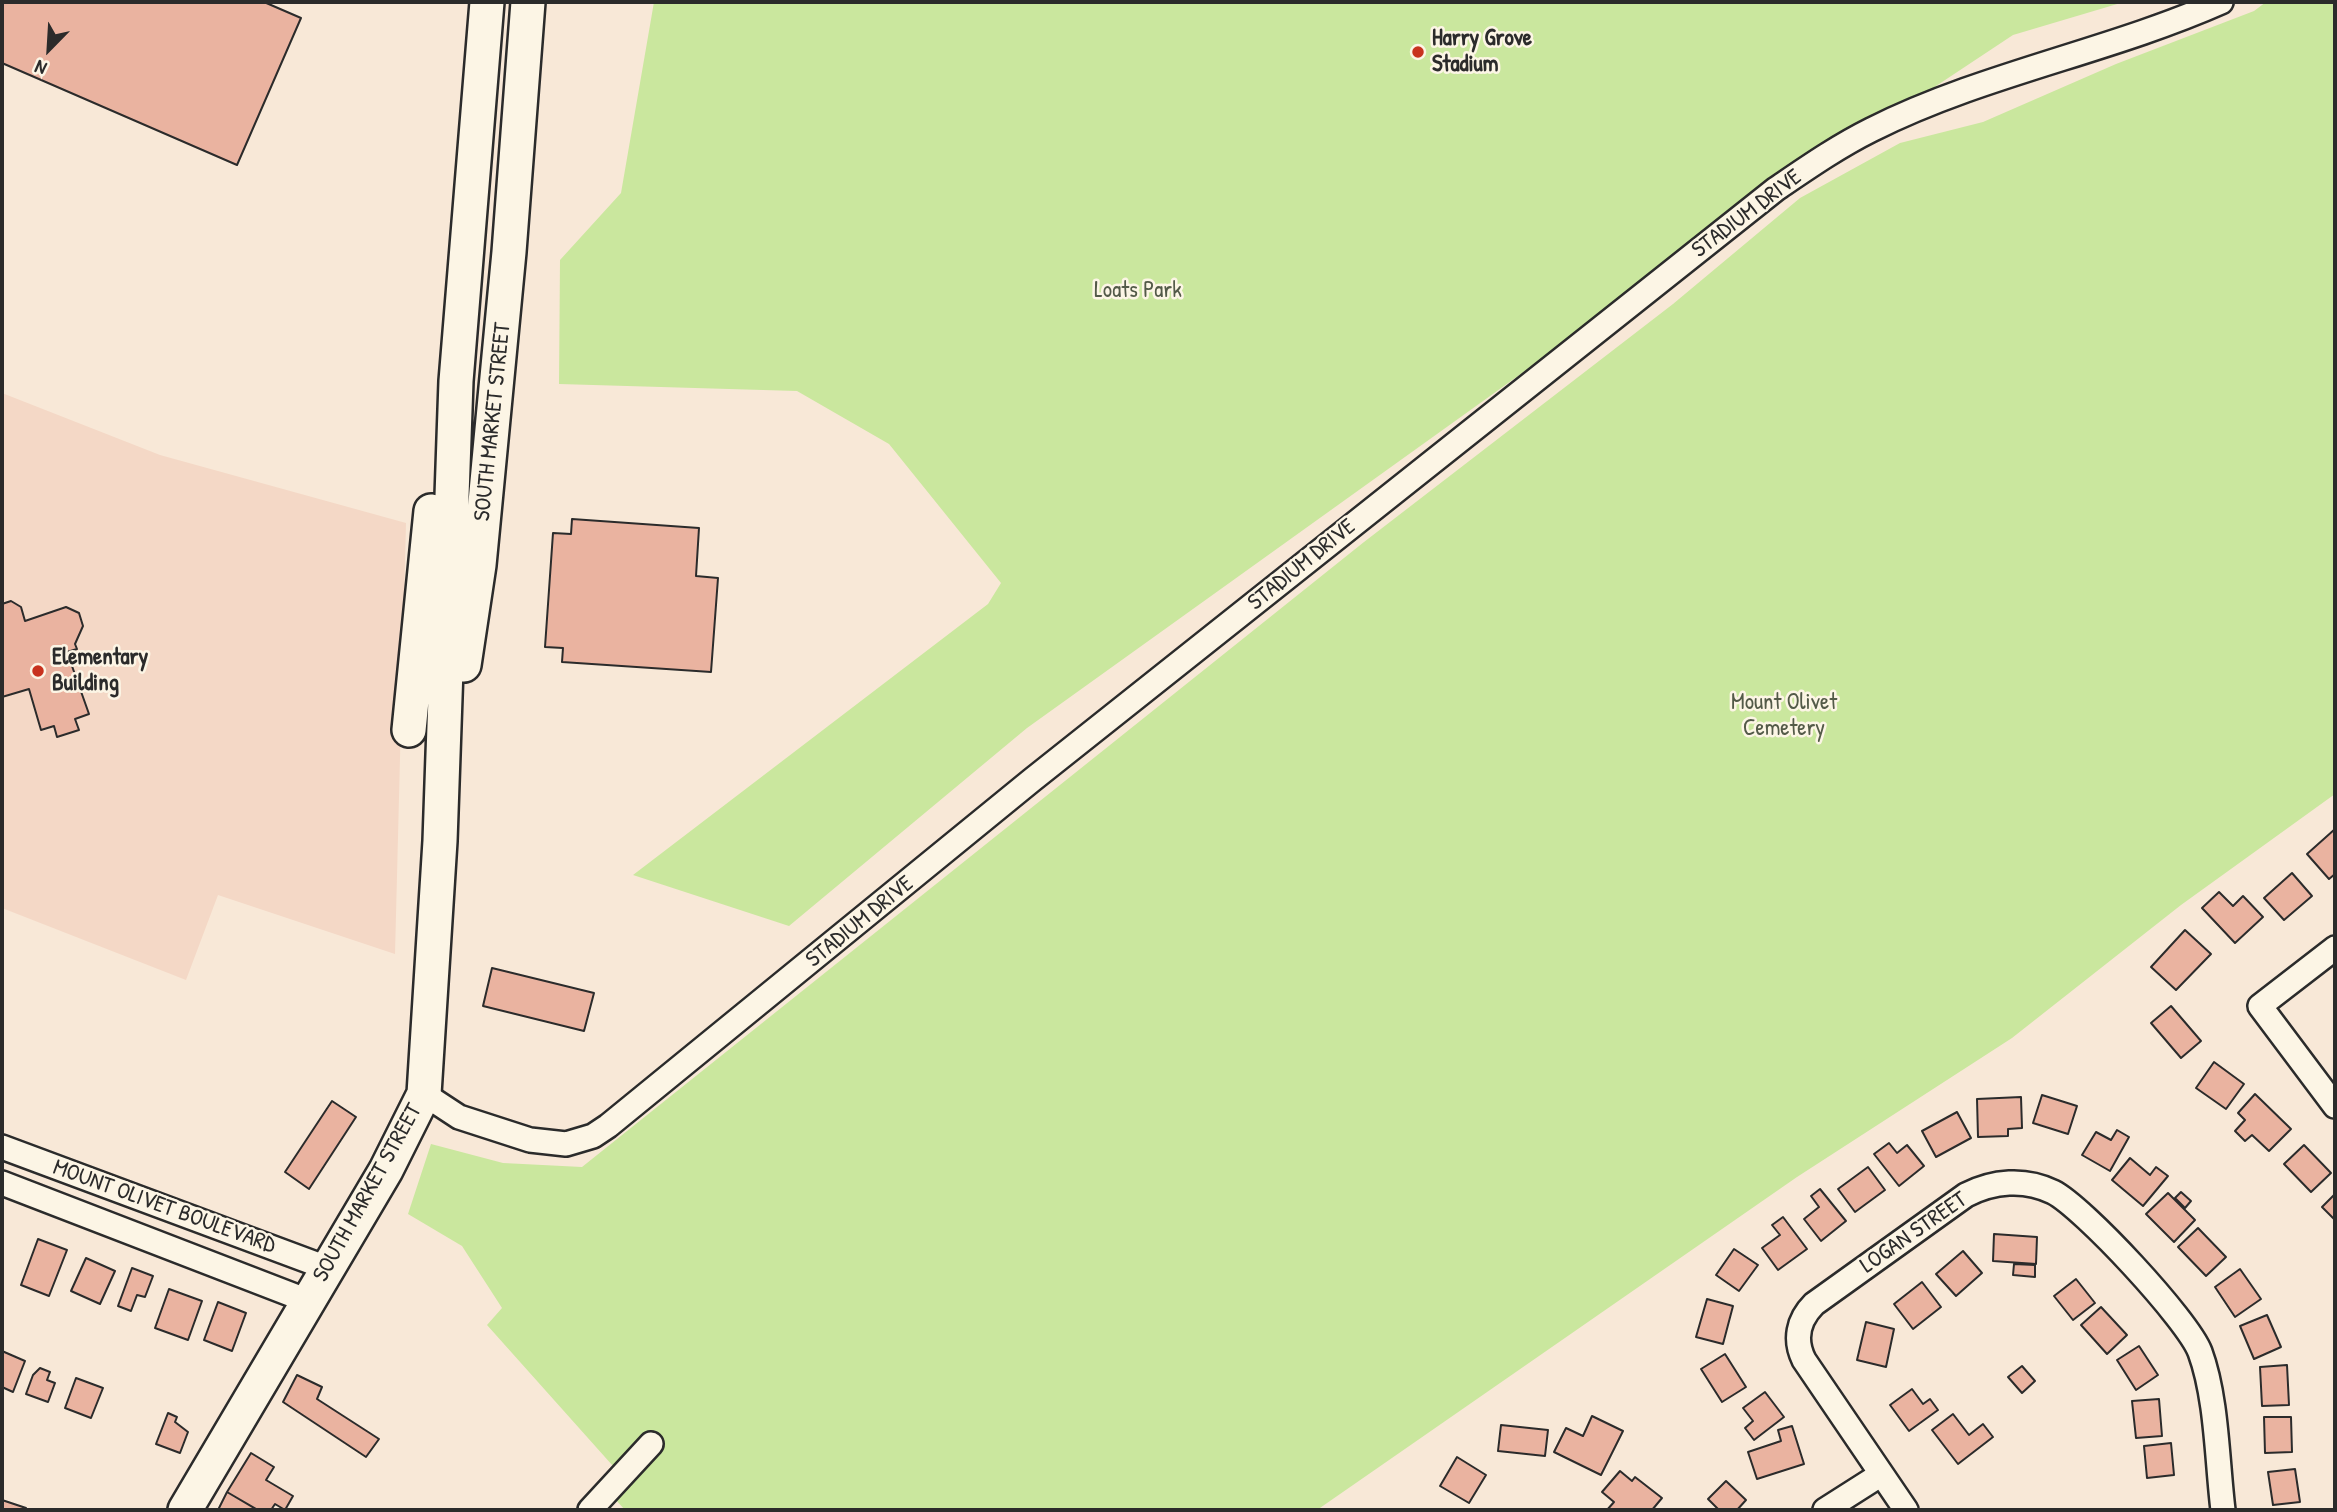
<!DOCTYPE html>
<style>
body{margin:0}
#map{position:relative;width:2337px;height:1512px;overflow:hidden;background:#f8e8d7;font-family:"Patrick Hand",sans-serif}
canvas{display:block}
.frame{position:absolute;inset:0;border:4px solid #2b2b2b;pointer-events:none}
.north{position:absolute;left:14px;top:14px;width:70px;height:70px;-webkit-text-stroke:5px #fcf5e5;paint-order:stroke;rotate:204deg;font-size:19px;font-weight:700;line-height:28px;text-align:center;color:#2b2b2b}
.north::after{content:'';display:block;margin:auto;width:24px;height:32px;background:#2b2b2b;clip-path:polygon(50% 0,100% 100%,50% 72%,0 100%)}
</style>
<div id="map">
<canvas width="2337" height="1512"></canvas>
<div class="frame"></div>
<div class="north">N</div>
</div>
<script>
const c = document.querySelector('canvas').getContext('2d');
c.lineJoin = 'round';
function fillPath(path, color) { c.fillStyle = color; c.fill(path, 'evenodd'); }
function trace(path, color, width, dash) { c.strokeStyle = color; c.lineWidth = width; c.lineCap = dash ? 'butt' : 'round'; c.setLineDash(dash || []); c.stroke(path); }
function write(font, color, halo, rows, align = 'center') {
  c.font = font + ' "Patrick Hand",sans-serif'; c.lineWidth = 5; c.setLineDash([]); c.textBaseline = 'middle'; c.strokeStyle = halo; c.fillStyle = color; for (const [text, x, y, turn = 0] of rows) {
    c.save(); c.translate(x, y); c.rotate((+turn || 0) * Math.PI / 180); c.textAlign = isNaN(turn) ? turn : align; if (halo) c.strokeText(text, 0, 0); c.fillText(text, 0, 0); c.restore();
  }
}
const built = new Path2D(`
 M2,393L160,455L406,523L395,954L218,895L186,980L2,908Z`);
const green = new Path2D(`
 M654,2H2124L2013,35L1755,206L1027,728L789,926L633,875L988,604L1001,583L889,444L797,391L559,384L560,260L621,193Z
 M2266,2H2335V794L2181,905L2012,1038L1797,1177L1317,1510H625L615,1499L621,1475L487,1325L502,1308L462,1246L408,1214L431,1144L503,1163L582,1167L1364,542L1673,304L1800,198L1900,143L1983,122L2116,64L2254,11Z`);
const building = new Path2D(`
 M2,2H264L301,18L237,165L2,63Z
 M572,519L699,528L696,576L718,578L711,672L562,662L563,648L545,647L553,533L571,534Z
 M11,601L21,607L25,621L66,607L79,613L83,626L75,644L77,649L67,652L89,714L75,719L79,730L57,737L54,726L41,730L29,689L2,697V604Z
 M2335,829V874L2329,879L2307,854Z
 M2292,873L2312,896L2284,920L2264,898Z
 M2219,892L2233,906L2243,896L2263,917L2235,943L2202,908Z
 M2185,930L2211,954L2176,990L2151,967Z
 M492,968L594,993L584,1031L483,1006Z
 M2171,1006L2201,1041L2181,1058L2151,1023Z
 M2214,1062L2244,1084L2226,1109L2196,1088Z
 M2255,1094L2291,1129L2269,1151L2252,1135L2245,1141L2235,1131L2245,1120L2238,1113Z
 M2042,1095L2077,1106L2068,1134L2033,1123Z
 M2021,1097L2022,1128L2008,1129V1136L1978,1137L1977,1099Z
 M332,1101L356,1117L309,1189L285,1172Z
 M1957,1112L1971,1138L1936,1157L1922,1131Z
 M2117,1130L2129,1137L2110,1171L2082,1155L2096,1132L2111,1140Z
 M1889,1143L1897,1153L1907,1145L1924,1166L1899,1186L1874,1154Z
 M2304,1145L2331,1173L2311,1192L2284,1164Z
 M2130,1158L2150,1175L2156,1167L2168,1176L2143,1206L2112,1180Z
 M1868,1167L1885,1190L1855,1212L1838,1189Z
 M1820,1189L1846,1221L1821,1241L1804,1219L1819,1207L1811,1196Z
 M2181,1192L2191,1201L2185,1208L2175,1198Z
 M2168,1193L2195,1220L2174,1242L2146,1214Z
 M2335,1194V1220L2322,1207Z
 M1783,1217L1807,1249L1778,1270L1762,1248L1780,1235L1772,1225Z
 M2198,1228L2226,1257L2206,1276L2178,1247Z
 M1994,1234L2037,1237L2036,1264L1993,1261Z
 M38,1239L67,1250L49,1296L21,1285Z
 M1734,1249L1758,1265L1739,1291L1716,1275Z
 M1963,1251L1982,1273L1956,1296L1936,1274Z
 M86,1258L115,1271L100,1304L71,1291Z
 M2014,1264L2035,1265V1277L2013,1275Z
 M132,1268L153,1276L145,1297L137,1295L131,1311L118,1306Z
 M2240,1269L2261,1299L2235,1317L2215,1287Z
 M2076,1279L2095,1303L2073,1320L2054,1296Z
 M1922,1282L1941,1307L1913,1329L1894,1304Z
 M169,1289L202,1301L188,1340L155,1328Z
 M1707,1299L1733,1306L1723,1344L1696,1337Z
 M218,1302L246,1313L232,1351L204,1340Z
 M2101,1307L2127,1335L2107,1354L2081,1325Z
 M2267,1315L2281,1347L2254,1359L2240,1326Z
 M1866,1322L1894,1329L1886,1367L1857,1360Z
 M2139,1346L2158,1375L2136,1390L2117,1360Z
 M2,1351L25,1361L13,1392L2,1387Z
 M1725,1354L1746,1387L1722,1402L1701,1369Z
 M2287,1365L2289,1405L2262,1406L2260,1367Z
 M2022,1366L2035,1381L2022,1393L2008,1377Z
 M40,1368L50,1372L47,1380L55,1383L48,1402L26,1394L33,1375Z
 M297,1375L322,1387L317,1399L379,1439L366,1457L283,1402Z
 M76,1378L103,1388L91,1418L65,1408Z
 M1912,1389L1923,1404L1930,1399L1938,1410L1909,1431L1890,1405Z
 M1765,1392L1784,1417L1754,1440L1745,1428L1753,1421L1743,1408Z
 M2159,1399L2162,1436L2136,1438L2132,1401Z
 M168,1413L177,1417L175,1422L188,1432L180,1453L156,1444Z
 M1953,1414L1969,1435L1983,1424L1993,1437L1958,1464L1932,1430Z
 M1592,1416L1623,1431L1601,1475L1554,1452L1566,1428L1583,1436Z
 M2264,1417H2291L2292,1452L2265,1453Z
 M1501,1425L1548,1430L1545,1456L1498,1451Z
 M1792,1426L1804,1464L1757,1479L1748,1452L1781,1441L1778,1430Z
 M2171,1443L2174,1475L2147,1478L2144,1446Z
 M251,1453L274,1467L266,1480L293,1496L285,1510L275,1504L271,1510H258L227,1492Z
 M1457,1457L1486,1475L1469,1503L1440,1486Z
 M2295,1469L2300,1502L2273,1505L2268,1472Z
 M1620,1471L1632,1481L1635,1477L1662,1498L1652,1510H1607L1614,1502L1602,1492Z
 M1726,1481L1746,1500L1737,1510H1719L1708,1499Z
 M227,1492L254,1508L252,1510H218Z
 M2,1500L26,1508L25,1510H2Z`);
const street = new Path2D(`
 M2335,948L2260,1006L2335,1106
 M424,1094L459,1117L530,1140L566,1144L593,1136L608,1126L1032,780L1776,189C1807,168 1837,147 1871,130C1982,74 2108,52 2221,2
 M2,1147L327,1268
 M2,1183L308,1301
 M590,1510L651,1444
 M1825,1510L1880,1475
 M1906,1510L1804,1360C1794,1340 1798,1320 1814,1304L1966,1195C1993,1181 2025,1178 2053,1192C2083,1207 2188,1320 2200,1352C2217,1398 2217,1461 2223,1510`);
const secondary = new Path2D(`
 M464,665L479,565L509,252L528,2
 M409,730L431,511
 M185,1510L386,1170L424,1094L440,841L456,381L487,2`);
const markers = [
 [1418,52,7,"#c8321e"],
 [38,671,7,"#c8321e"]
];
const poiNames = [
 ["Harry Grove",1432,39],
 ["Stadium",1432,65],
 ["Elementary",52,658],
 ["Building",52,684]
];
const streetNames = [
 ["STADIUM DRIVE",1747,214,-37],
 ["SOUTH MARKET STREET",493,422,-84],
 ["STADIUM DRIVE",1302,565,-39],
 ["STADIUM DRIVE",860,922,-39],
 ["SOUTH MARKET STREET",368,1193,-61],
 ["MOUNT OLIVET BOULEVARD",164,1207,20],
 ["LOGAN STREET",1914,1233,-35]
];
const parkNames = [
 ["Loats Park",1138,291],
 ["Mount Olivet",1784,703],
 ["Cemetery",1784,729]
];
fillPath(built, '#f4d8c6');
fillPath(green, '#cae79e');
fillPath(building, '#eab3a0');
trace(building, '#2b2b2b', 2);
trace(street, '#2b2b2b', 28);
trace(secondary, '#2b2b2b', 38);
trace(street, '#fcf5e5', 23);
trace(secondary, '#fcf5e5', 33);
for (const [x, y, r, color] of markers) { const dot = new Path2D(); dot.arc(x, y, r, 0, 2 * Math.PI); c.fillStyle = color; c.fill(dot); trace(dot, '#fcf5e5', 2.5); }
write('bold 23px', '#2b2b2b', '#fcf5e5', poiNames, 'left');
write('23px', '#2b2b2b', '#fcf5e5', streetNames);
write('23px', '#535a48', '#fcf5e5', parkNames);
</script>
